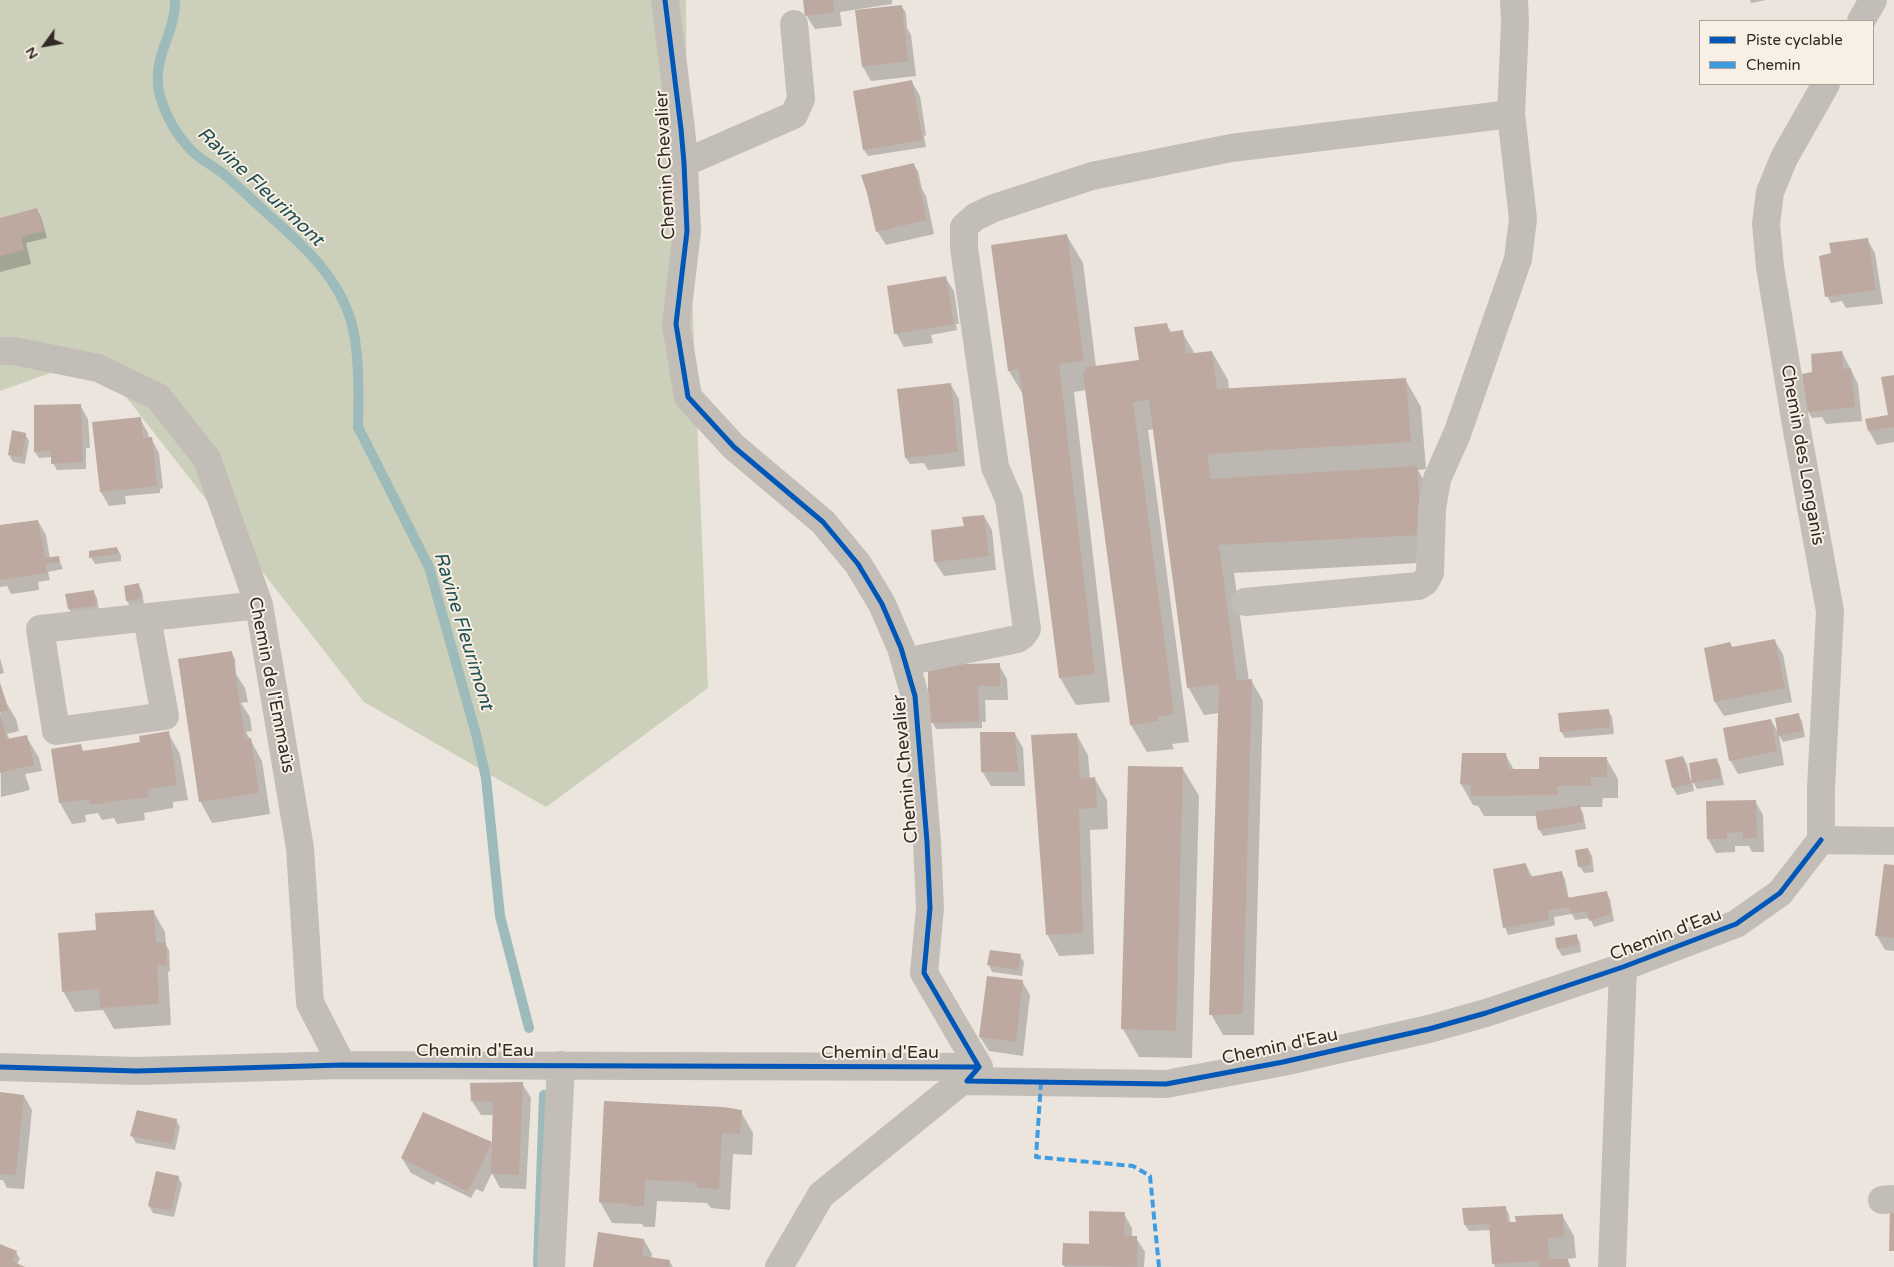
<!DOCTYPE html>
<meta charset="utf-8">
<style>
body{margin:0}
#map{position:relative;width:1894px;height:1267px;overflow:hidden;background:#ebe5de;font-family:"Varela Round",sans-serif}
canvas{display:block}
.legend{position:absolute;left:1699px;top:20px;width:175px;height:65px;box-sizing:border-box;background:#f8efe5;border:1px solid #a9a099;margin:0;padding:6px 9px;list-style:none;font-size:15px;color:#332a26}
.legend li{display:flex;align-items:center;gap:10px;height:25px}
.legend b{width:25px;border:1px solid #a9a099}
.north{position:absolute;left:20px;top:20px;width:50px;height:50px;-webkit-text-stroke:4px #f8efe5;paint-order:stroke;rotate:238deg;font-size:14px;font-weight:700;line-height:20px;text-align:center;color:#332a26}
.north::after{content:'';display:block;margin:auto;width:18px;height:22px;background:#332a26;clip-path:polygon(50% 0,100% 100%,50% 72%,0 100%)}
</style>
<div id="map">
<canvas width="1894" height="1267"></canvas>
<ul class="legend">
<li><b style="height:6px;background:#0057b8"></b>Piste cyclable</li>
<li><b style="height:6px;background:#3e9ce0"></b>Chemin</li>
</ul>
<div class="north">N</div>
</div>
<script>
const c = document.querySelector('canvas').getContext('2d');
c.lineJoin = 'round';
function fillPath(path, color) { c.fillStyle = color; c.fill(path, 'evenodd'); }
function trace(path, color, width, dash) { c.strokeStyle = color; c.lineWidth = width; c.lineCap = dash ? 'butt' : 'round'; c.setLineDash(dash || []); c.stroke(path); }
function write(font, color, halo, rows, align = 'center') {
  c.font = font + ' "Varela Round",sans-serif'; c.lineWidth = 4; c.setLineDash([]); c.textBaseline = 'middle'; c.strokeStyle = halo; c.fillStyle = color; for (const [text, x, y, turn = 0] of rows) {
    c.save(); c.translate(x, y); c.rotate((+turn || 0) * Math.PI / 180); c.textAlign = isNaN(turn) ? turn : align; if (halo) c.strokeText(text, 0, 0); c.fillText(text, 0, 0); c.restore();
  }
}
const green = new Path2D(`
 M0,0H686L687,172L708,688L546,807L364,702L95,357L0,391Z`);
const shadow = new Path2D(`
 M804,0H892V4L840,12L842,26L815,29L806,15Z
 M1750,0H1766L1751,3Z
 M902,7L906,13L907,28L911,35L916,76L871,81L863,67L857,11Z
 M912,82L920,96L926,135L924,136L926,147L868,156L864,150Z
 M914,165L918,171L922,189L926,196L934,234L886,245L877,231Z
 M37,210L41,217L47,238L26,243L31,264L0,272V220Z
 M1067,236L1083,263L1096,367L1141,361L1166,324L1172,333L1182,332L1195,354L1212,352L1228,380L1229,390L1405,379L1421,407L1426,469L1418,470L1432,495L1437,562L1234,573L1249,681L1251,680L1263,701L1254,1035H1223L1211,1014L1219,713L1204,715L1188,687L1154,429L1148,430L1189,742L1172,744L1174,749L1147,752L1131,725L1086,390L1074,392L1110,702L1076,705L1060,678L1024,396L1009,371L993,246Z
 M1867,239L1875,253L1883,304L1846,308L1842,301L1831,303L1827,296Z
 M945,277L954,291L959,324H956L957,330L931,335L933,343L904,347L896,333Z
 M1842,352L1858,384L1862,421L1826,424L1822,417L1812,418L1808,411L1811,374Z
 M1894,376V442L1877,445L1869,431L1889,416Z
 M951,385L959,399L965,466L928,470L924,463L910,464L906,458Z
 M80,405L88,419L90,448H86V469L57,470L53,463L52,457L39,458L35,452Z
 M140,419L148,433L149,439L151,438L159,453L163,488L160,489V493L125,496L126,504L109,506L101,492Z
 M25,434L29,441L25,464L13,462L9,455Z
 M984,516L992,530L996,570L944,576L935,562L965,527Z
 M38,521L46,535L50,559L58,558L63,569L48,572L50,580L38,582L39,590L11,594L7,586L0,587V526Z
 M117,548L121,555V561L95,564L91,557Z
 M138,584L142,591L144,605L131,608L127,601L125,587Z
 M93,591L97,598L99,612L73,616L69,609Z
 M1774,640L1783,654L1792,702L1724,716L1715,702L1733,648Z
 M231,652L235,659L236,674L245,688L248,702L241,703L250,717L252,731L246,732L262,761L270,814L212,823L200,801Z
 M0,658L4,673L0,674Z
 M999,665L1007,679L1008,700H985L986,722H982V728L936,729L932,722Z
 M0,683L7,704L16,719L19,731L7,734L10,740L26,736L39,758L42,771L25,774L30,790L1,797Z
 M1608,710L1612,717L1614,734L1565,738L1561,731Z
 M1798,715L1802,721L1805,737L1783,742L1779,735L1784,765L1738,774L1730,760L1771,720L1779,734Z
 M168,733L180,754L188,800L173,802V808L144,813L145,820L117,824L114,818L102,820L98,813L85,815L86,822L72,824L60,803L53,750L81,746L84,752L141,743Z
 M1015,734L1023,748L1025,786H991L982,771Z
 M1076,734L1088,755L1090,779H1095L1107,800L1108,829L1090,830L1094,954L1059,956L1047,934Z
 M1463,754H1505L1514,770H1540L1606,758L1618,779V798H1603L1602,807H1580L1583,813L1586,829L1543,836L1539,829L1537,816H1484L1478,806L1473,805L1461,784Z
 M1683,757L1687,764L1691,780L1716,759L1720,766L1724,785L1697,789L1692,780L1694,791L1677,795L1673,788L1666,761Z
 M1183,769L1199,796L1192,1058L1139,1057L1123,1029Z
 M1755,801L1763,815L1764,852H1752L1749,846H1735V852L1716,853L1708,839Z
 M1588,849L1592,856L1594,872L1584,873L1580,867Z
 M1526,865L1533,878L1561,872L1565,879L1569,899L1606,892L1610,899L1614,921L1594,927L1590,918L1575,920L1572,914L1554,917L1555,925L1552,926L1508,935L1502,919Z
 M1894,867V951L1885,950L1877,936Z
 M153,911L165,932L166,945L169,950L170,971L168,972L171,1025L114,1029L103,1010L75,1012L63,991L97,931Z
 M1576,936L1580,942L1581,952L1562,956L1558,949L1557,939Z
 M1020,956L1024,962L1022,976L992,972L989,965Z
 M1022,981L1030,995L1023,1056L989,1051L980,1037Z
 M522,1083L531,1098L526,1189L500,1188L492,1173L483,1192L476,1189L471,1198L436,1181L434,1185L411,1173L402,1158L423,1114L493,1144V1115H481L472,1101Z
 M0,1093L24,1096L32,1110L24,1189L7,1188L3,1180H0Z
 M741,1112L753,1133L752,1155L733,1154L730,1210L711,1208L707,1203L657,1201L655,1227H644L642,1224L612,1223L600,1202Z
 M176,1120L180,1127L175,1150L136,1143L132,1136Z
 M178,1177L182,1184L174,1217L153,1213L149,1206Z
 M1505,1208L1509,1214L1510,1223L1562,1215L1574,1236L1576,1258L1567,1259L1571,1267H1495L1494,1264L1491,1230L1469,1231L1465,1225Z
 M1124,1214L1132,1228V1238H1136L1145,1252L1144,1267H1065L1063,1265L1089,1245Z
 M644,1240L652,1254L651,1258L669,1261L673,1267H595Z
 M0,1245L16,1252L20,1259L17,1264L23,1267H0Z`);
const stream = new Path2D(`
 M175,0C176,35 150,57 160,96C166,116 177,136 192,151C202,161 216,167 226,176C241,189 256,203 271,217C304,246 338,277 351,321C359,349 359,398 358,427L429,567L476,734L486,778L500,916L529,1028
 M538,1264L544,1095`);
const building = new Path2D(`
 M803,0H833L834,12L805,16Z
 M902,5L908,61L862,67L855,10Z
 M912,80L923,140L863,150L853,91Z
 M914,163L927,220L876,232L867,193L861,175Z
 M37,208L44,231L21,237L24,250L0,256V218Z
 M1067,234L1084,361L1059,364L1095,674L1059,678L1019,369L1008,371L991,245Z
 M1868,238L1876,290L1825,297L1819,256L1831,253L1829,243Z
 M946,276L954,324L894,334L887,286Z
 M1167,323L1169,332L1183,330L1186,354L1212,351L1217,389L1406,378L1411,442L1207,454L1211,479L1417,466L1422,535L1219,545L1237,681L1252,679L1243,1014L1209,1015L1219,684L1187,688L1149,400L1133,402L1174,714L1157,717L1159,721L1130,725L1083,374L1087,367L1139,360L1134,327Z
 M1842,351L1843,369L1851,368L1855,407L1807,412L1802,374L1812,372L1811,354Z
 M1894,375V427L1868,431L1865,419L1888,415L1881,377Z
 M951,383L958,452L905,458L897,389Z
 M81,404L83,462L51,464V450L34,452V405Z
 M141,417L143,438L152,437L157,486L100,492L92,422Z
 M12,430L26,433L22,457L8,455Z
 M984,515L989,556L934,562L931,530L964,526L962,517Z
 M38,520L45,558L59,556L60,562L45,564L47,573L0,580V525Z
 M117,547L118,554L89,558V551Z
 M139,583L141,598L126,601L124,586Z
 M94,590L96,606L68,609L65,594Z
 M1775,639L1785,688L1714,702L1704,648L1730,642L1732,647Z
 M232,651L245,739L251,738L259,793L199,802L178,659Z
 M1000,663V686H978L979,722L930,723L928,702V665Z
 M0,683L8,710L0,712Z
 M1609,709L1610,727L1560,732L1558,713Z
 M1799,713L1802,731L1778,736L1775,718Z
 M0,715L7,739L27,735L34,765L0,773Z
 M1771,719L1777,751L1729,761L1723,728Z
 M169,731L177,785L148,789V797L89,805V799L59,803L51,749L81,744L82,751L111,747L140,742L139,736Z
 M980,732H1015L1018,772H981Z
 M1077,733L1080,779L1095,777L1097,808L1079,809L1083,933L1046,935L1031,735Z
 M1462,753H1506L1508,769H1539V757H1607V777H1591V786H1557L1558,795L1471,796V785L1460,784Z
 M1683,756L1691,784L1672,788L1665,760Z
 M1717,758L1721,778L1692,783L1689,763Z
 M1128,766L1183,767L1176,1031L1121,1029Z
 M1756,800L1757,838H1743V832L1727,833V839H1707L1706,801Z
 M1580,805L1583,822L1538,830L1535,812Z
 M1588,848L1591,865L1578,867L1575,850Z
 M1526,863L1529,877L1562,871L1567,898L1607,891L1611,914L1589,921L1587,911L1570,914L1569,907L1548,911L1549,920L1503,928L1493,869Z
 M1884,864L1894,865V938L1875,936Z
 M154,910L156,943L166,942L167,965H157L159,1004L100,1008L99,989L62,992L58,933L96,930L95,913Z
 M1577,934L1578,945L1557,949L1555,938Z
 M990,950L1021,954L1018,970L987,965Z
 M987,976L1023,980L1016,1042L979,1037Z
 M523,1082L519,1175L491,1174L493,1102L471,1101L470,1083Z
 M0,1092L24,1095L16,1175L0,1174Z
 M604,1101L723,1107L742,1110L740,1134L722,1133L719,1189L697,1188V1182L645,1180L644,1206H630L631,1204L599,1202Z
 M137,1110L177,1119L172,1144L130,1136Z
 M423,1112L492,1142L468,1192L401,1158Z
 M156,1171L179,1176L171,1211L148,1206Z
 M1506,1206L1507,1222H1516L1515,1216L1563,1214L1564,1237L1548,1238L1549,1259H1568L1569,1267H1539V1261L1492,1264L1489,1224L1464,1225L1462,1208Z
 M1890,1207H1894V1251H1889Z
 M1089,1211L1125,1212L1124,1236H1137V1267L1062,1265L1063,1243L1089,1244Z
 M598,1232L644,1239L642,1256L670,1260L669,1267H593Z
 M0,1244L17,1251L12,1261L25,1267H0Z`);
const minor = new Path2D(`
 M665,0L681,129L684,163L687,231L676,324L688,397L734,447L823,522L858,564L882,604L901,648L915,696L927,842L930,908L924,973L979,1067
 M1861,21L1873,0
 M684,163L794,115L801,99L794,24
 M0,351H14L98,368L158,397L207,459L259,605L300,848L310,1003L342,1065
 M1245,602L1418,586L1425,582L1430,573L1432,509L1437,479L1457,434L1518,259L1523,219L1511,114L1515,23L1514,0
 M147,618L165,716L56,731L40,629L259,605
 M905,662L1017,639L1022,636L1027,629L1009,499L995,467L964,248V227L975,217L994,208L1092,176L1231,148L1511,114
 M1821,840V788L1830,611L1796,425L1770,267L1766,224L1770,192L1784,158L1826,84
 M1821,840L1894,841
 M0,1067L137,1071L342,1065L979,1067
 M975,1072L967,1081L1166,1084L1283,1062L1429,1029L1486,1013L1623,967L1736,924L1780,893L1821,840
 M1882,1200L1894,1199
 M551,1267L561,1065
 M779,1267L821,1195L979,1067
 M1612,1267L1623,967`);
const quiet = new Path2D(`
 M1041,1082L1036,1157L1133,1166L1150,1176L1159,1267`);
const cycleway = new Path2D(`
 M665,0L681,129L684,163L687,231L676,324L688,397L734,447L823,522L858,564L882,604L901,648L915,696L927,842L930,908L924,973L979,1067
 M0,1067L137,1071L342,1065L979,1067
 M979,1067L967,1081L1166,1084L1283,1062L1429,1029L1486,1013L1623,967L1736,924L1780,893L1821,840`);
const streetNames = [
 ["Chemin Chevalier",666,165,-93],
 ["Chemin des Longanis",1802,455,80],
 ["Chemin de l'Emmaüs",271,685,79],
 ["Chemin Chevalier",906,769,-95],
 ["Chemin d'Eau",1666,935,-21],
 ["Chemin d'Eau",1280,1047,-12],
 ["Chemin d'Eau",475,1051],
 ["Chemin d'Eau",880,1053]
];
const waterNames = [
 ["Ravine Fleurimont",260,187,43],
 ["Ravine Fleurimont",463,631,73]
];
fillPath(green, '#cccfb9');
fillPath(shadow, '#0003');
trace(stream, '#9cbbba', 10);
fillPath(building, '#bda9a0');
trace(minor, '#c3bdb8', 28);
trace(quiet, '#3e9ce0', 4, [8, 4]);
trace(cycleway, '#0057b8', 5);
write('18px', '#332a26', '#f8efe5', streetNames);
write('italic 19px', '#1e4f52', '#f8efe5', waterNames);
</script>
